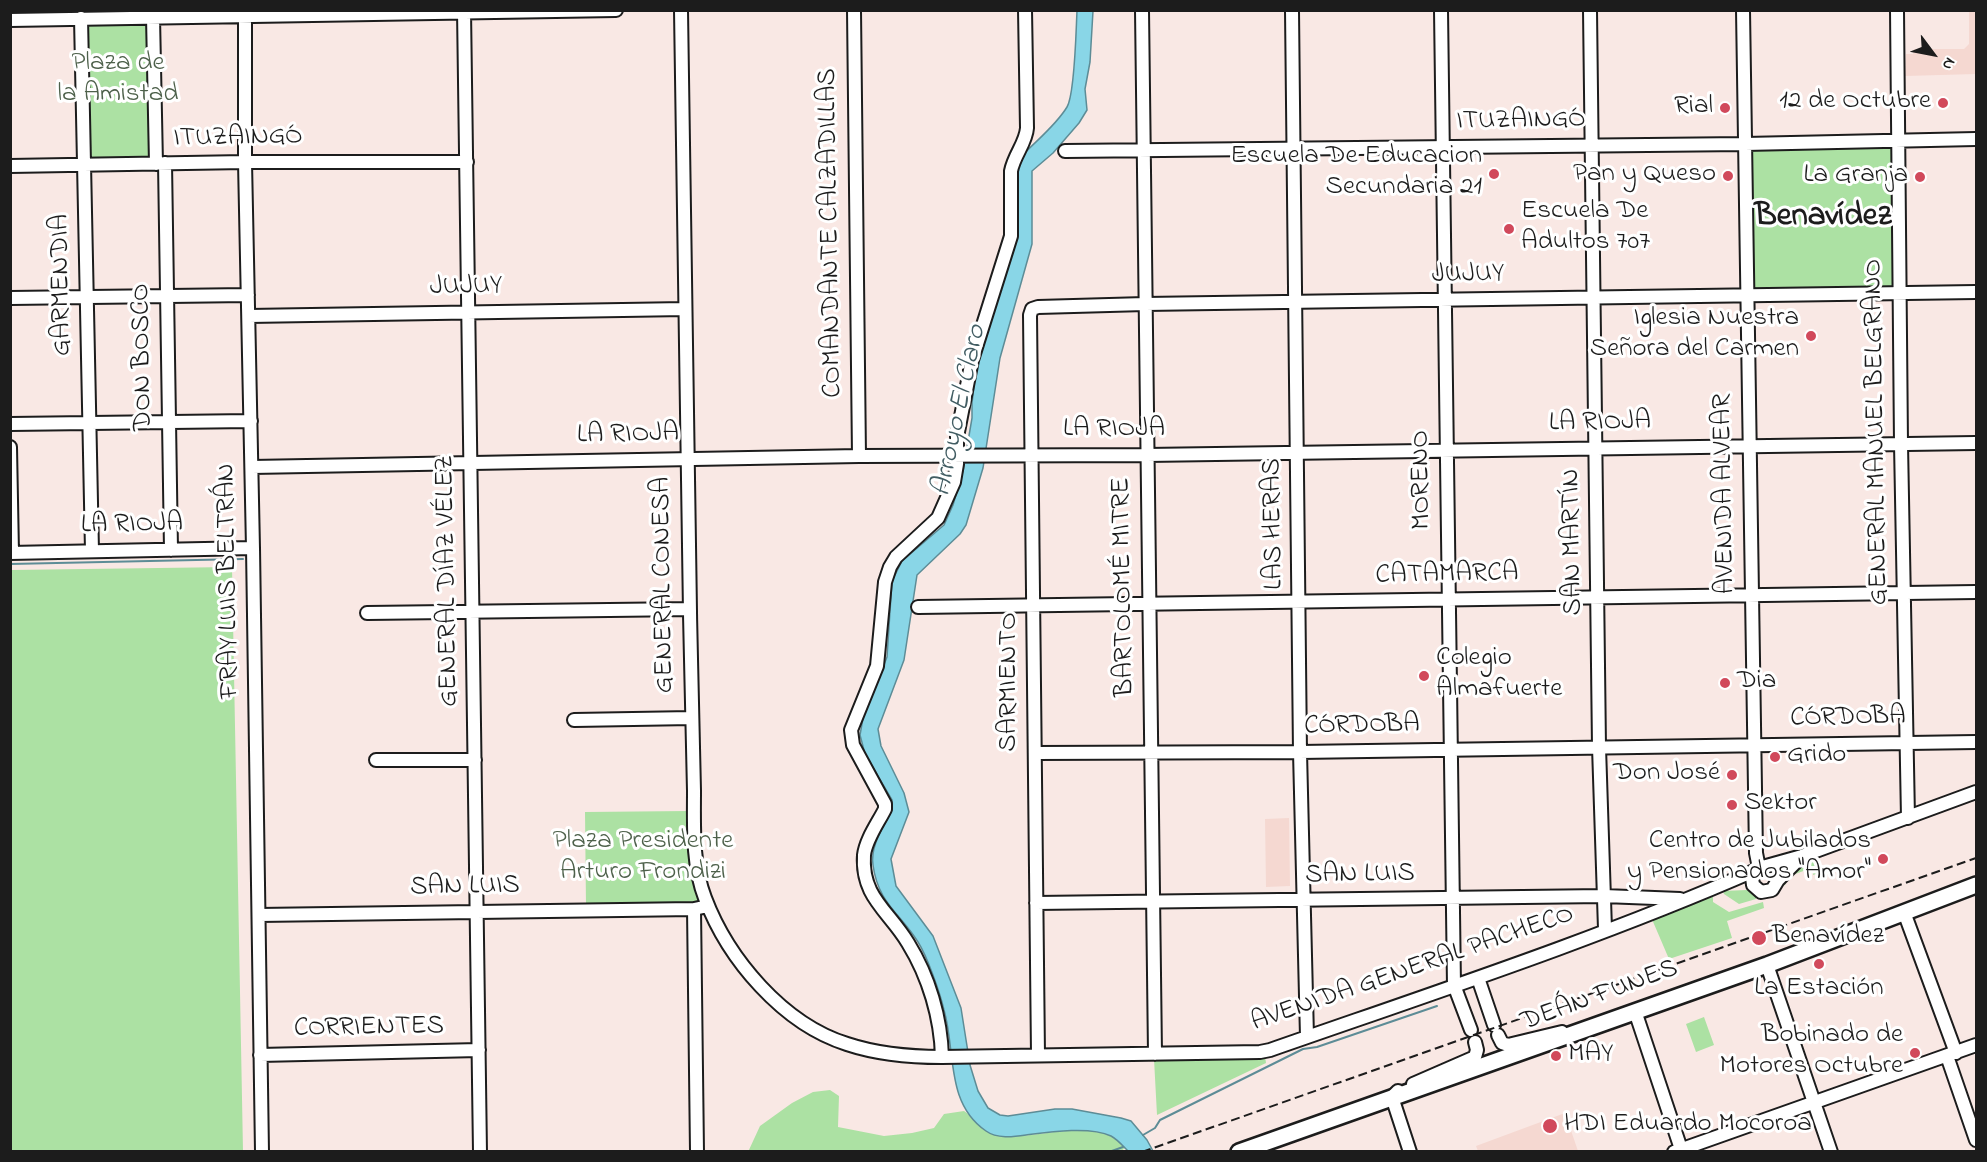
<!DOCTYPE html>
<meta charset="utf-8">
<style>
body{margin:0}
#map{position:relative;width:1987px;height:1162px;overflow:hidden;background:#f9e8e4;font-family:"Indie Flower",sans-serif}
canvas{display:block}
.frame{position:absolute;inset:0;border:12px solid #1c1c1c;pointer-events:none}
.north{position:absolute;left:1903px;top:24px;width:60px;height:60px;-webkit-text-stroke:4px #fff;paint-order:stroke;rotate:122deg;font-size:16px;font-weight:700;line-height:24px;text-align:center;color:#1c1c1c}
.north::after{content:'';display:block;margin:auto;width:21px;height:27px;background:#1c1c1c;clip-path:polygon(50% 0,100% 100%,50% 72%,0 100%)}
</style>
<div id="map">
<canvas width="1987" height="1162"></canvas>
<div class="frame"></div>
<div class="north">N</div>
</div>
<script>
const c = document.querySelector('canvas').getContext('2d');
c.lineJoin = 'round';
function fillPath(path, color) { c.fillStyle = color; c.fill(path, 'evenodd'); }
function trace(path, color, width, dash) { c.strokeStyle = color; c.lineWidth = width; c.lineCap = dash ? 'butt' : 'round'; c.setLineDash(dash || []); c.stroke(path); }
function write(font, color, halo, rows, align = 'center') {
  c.font = font + ' "Indie Flower",sans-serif'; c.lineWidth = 6; c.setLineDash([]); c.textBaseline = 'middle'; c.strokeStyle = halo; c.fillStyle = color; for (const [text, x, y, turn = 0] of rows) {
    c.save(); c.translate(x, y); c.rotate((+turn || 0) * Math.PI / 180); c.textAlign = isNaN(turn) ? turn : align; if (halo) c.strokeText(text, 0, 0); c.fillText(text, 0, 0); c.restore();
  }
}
const built = new Path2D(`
 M1969,11H1976V74L1905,76L1906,54H1913L1914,49H1964L1969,44Z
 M1289,818L1290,886L1266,887L1265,819Z
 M1565,1113L1578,1151H1478L1476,1146Z`);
const green = new Path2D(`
 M146,23L149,25L150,158L95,161L88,158L86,27L89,24Z
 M1890,146L1893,154L1894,283L1890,288L1755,290L1753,288L1750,152L1753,149Z
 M232,567L243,1151H11V570Z
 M689,811L700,898L697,905L586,906L585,812Z
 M1815,859L1819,860V873L1813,875L1814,867L1790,876L1785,885L1779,887L1798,863Z
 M1747,890L1756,896V899L1739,904L1724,894L1723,891Z
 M1709,895L1713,897V902L1729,912L1763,902L1764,908L1727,921L1732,938L1669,959L1651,917Z
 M1704,1017L1714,1045L1696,1052L1686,1024Z
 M1265,1056L1266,1063L1157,1115L1154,1059Z
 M830,1090L839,1096L838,1127L884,1136L912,1133L934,1128L944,1114L964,1111C976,1118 982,1133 997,1135C1031,1141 1077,1121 1111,1136C1116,1139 1121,1144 1125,1148L1120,1152H748L760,1126L792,1103L813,1092Z`);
const water = new Path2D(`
 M1077,11H1093L1090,62L1085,89L1087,110L1079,123L1053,153L1032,171V244L1000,358L983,468L966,525L960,534L917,575L904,660L878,729L881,746L904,793L909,812L891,859L896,886L933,936L961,1008L970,1065L978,1091L988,1108L1000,1115L1008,1116L1055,1109H1072L1121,1118L1131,1121L1147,1140L1153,1151H1128C1124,1147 1117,1139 1111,1136C1090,1126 1049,1132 1026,1135C1013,1137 997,1139 986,1131C945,1103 956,1051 944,1010C940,993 927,956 918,942C900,913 878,903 873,865C870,845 884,827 892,810V800L865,754L860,735L863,718L887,657L892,581L902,561L944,525L953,505L963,471L972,418V403L976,369L1017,235V161C1033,143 1055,127 1067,107C1075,94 1076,29 1077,11Z`);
const stream = new Path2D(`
 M10,564L243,559
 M1143,1135L1155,1128L1160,1120L1303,1049L1317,1047L1437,1006
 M1109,1152L1123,1147`);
const minor = new Path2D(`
 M245,10V162L253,548L262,1152
 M464,10L480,1152
 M681,10C684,227 686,443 691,659C692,703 693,747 694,791C694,825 692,865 705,898C728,959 783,1024 847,1044C877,1054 910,1057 942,1057L1260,1052L1270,1050C1433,993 1598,939 1756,870
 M854,10L859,456
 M1142,10L1155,1054
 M1292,10L1300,752L1307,1037
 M1441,10L1454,985L1471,1030
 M1590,10L1599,747L1605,929
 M1743,10L1756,853L1759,868
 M1897,10L1901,444L1908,818
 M153,17L156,164
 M81,18L92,551
 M10,20L616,10
 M1065,151L1745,144L1976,139
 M165,163L171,550
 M10,166L245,162H467
 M10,298L248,295
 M249,316L685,309
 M10,424L251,421
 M10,447L12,553
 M252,467L859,456L1147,455L1976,443
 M10,553L253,548
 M918,607L1976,592
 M367,613L690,609
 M574,720L692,718
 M1036,753L1300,752L1976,742
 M376,760H475
 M1802,856L1778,880L1772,890L1761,892L1753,885L1752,877L1759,868L1802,856L1976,792
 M1036,903L1604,896L1680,899
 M694,909L697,1152
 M1904,912L1956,1053
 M259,915L694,909L708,906
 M1767,965L1831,1152
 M1478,978L1494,1025
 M1635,1011L1682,1152
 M1498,1035L1502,1043L1508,1045L1562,1032
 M260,1055L479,1050
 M1038,1055L1030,315L1032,309L1038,307L1145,304L1976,292
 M1947,1056L1976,1140
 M942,1057C941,1018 929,977 908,943C889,911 861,897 864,855C866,839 878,823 885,809V804L853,745L851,730L877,666L885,582L890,567L896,557L938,518L954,482L957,464V437L972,360L1011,236V171C1014,155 1026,143 1027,128L1025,10
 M1413,1084L1475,1057L1477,1050L1475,1042
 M1398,1091L1392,1097L1410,1152
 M1674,1152L1976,1045`);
const major = new Path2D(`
 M1239,1152L1767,965L1976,885`);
const rail = new Path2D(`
 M1142,1152L1976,858`);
const markers = [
 [1943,103,6,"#d1495b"],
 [1725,108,6,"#d1495b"],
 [1494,174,6,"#d1495b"],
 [1728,176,6,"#d1495b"],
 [1920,177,6,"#d1495b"],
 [1509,229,6,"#d1495b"],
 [1811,336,6,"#d1495b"],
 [1424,676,6,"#d1495b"],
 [1725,683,6,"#d1495b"],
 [1775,757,6,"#d1495b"],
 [1732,775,6,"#d1495b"],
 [1732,805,6,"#d1495b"],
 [1883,859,6,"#d1495b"],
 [1759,938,8,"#d1495b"],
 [1819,964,6,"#d1495b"],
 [1915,1053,6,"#d1495b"],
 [1556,1056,6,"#d1495b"],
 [1550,1126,8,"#d1495b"]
];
const parkNames = [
 ["Plaza de",118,65],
 ["la Amistad",118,96],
 ["Plaza Presidente",643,843],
 ["Arturo Frondizi",643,874]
];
const poiNames = [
 ["12 de Octubre",1931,103],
 ["Rial",1713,108],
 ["Escuela De Educacion",1482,158],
 ["Secundaria 21",1482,189],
 ["Pan y Queso",1716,176],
 ["La Granja",1908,177],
 ["Escuela De",1521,213,"left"],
 ["Adultos 707",1521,244,"left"],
 ["Iglesia Nuestra",1799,320],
 ["Señora del Carmen",1799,351],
 ["Colegio",1436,660,"left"],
 ["Almafuerte",1436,691,"left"],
 ["Dia",1737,683,"left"],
 ["Grido",1787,757,"left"],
 ["Don José",1720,775],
 ["Sektor",1744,805,"left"],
 ["Centro de Jubilados",1871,843],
 ["y Pensionados \"Amor\"",1871,874],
 ["Benavídez",1772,938,"left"],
 ["La Estación",1819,990,"center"],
 ["Bobinado de",1903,1037],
 ["Motores Octubre",1903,1068],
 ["MAY",1568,1056,"left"],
 ["HDI Eduardo Mocoroa",1564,1126,"left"]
];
const streetNames = [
 ["ITUZAINGÓ",1521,122,-1],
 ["ITUZAINGÓ",238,139,-1],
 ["COMANDANTE CALZADILLAS",832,233,-91],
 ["JUJUY",1468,276,-1],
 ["GARMENDIA",63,285,-91],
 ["JUJUY",466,288,-1],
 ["DON BOSCO",144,357,-91],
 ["LA RIOJA",1600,424,-1],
 ["LA RIOJA",1114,431],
 ["GENERAL MANUEL BELGRANO",1878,432,-91],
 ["LA RIOJA",628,436,-1],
 ["MORENO",1423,480,-91],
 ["AVENIDA ALVEAR",1726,494,-91],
 ["LAS HERAS",1275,524,-91],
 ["LA RIOJA",132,526,-1],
 ["SAN MARTÍN",1574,542,-91],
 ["CATAMARCA",1447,576,-1],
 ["FRAY LUIS BELTRÁN",230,581,-91],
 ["GENERAL DÍAZ VÉLEZ",449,581,-91],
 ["GENERAL CONESA",665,585,-91],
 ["BARTOLOMÉ MITRE",1125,587,-91],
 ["SARMIENTO",1011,682,-90],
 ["CÓRDOBA",1848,719,-1],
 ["CÓRDOBA",1362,727,-1],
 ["SAN LUIS",1360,876,-1],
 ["SAN LUIS",465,888,-1],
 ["AVENIDA GENERAL PACHECO",1413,970,-19],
 ["DEÁN FUNES",1600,997,-20],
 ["CORRIENTES",369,1029,-1]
];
const waterNames = [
 ["Arroyo El Claro",961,411,-78]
];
const districtNames = [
 ["Benavídez",1823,219]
];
fillPath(built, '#f5d8d1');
fillPath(green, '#ace1a3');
fillPath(water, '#89d6e7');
trace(water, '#5d8c96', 1.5);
trace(stream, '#5d8c96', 2);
trace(minor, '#1c1c1c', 16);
trace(major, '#1c1c1c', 20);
trace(minor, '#fff', 12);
trace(major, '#fff', 15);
trace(rail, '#1c1c1c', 2, [9, 4.5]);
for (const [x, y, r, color] of markers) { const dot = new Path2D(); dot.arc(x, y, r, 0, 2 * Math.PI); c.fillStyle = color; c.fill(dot); trace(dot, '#fff', 2); }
write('27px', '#4e614b', '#fff', parkNames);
write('27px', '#1c1c1c', '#fff', poiNames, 'right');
write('27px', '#1c1c1c', '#fff', streetNames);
write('italic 28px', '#425d63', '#fff', waterNames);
write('bold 33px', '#1c1c1c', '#fff', districtNames);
</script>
